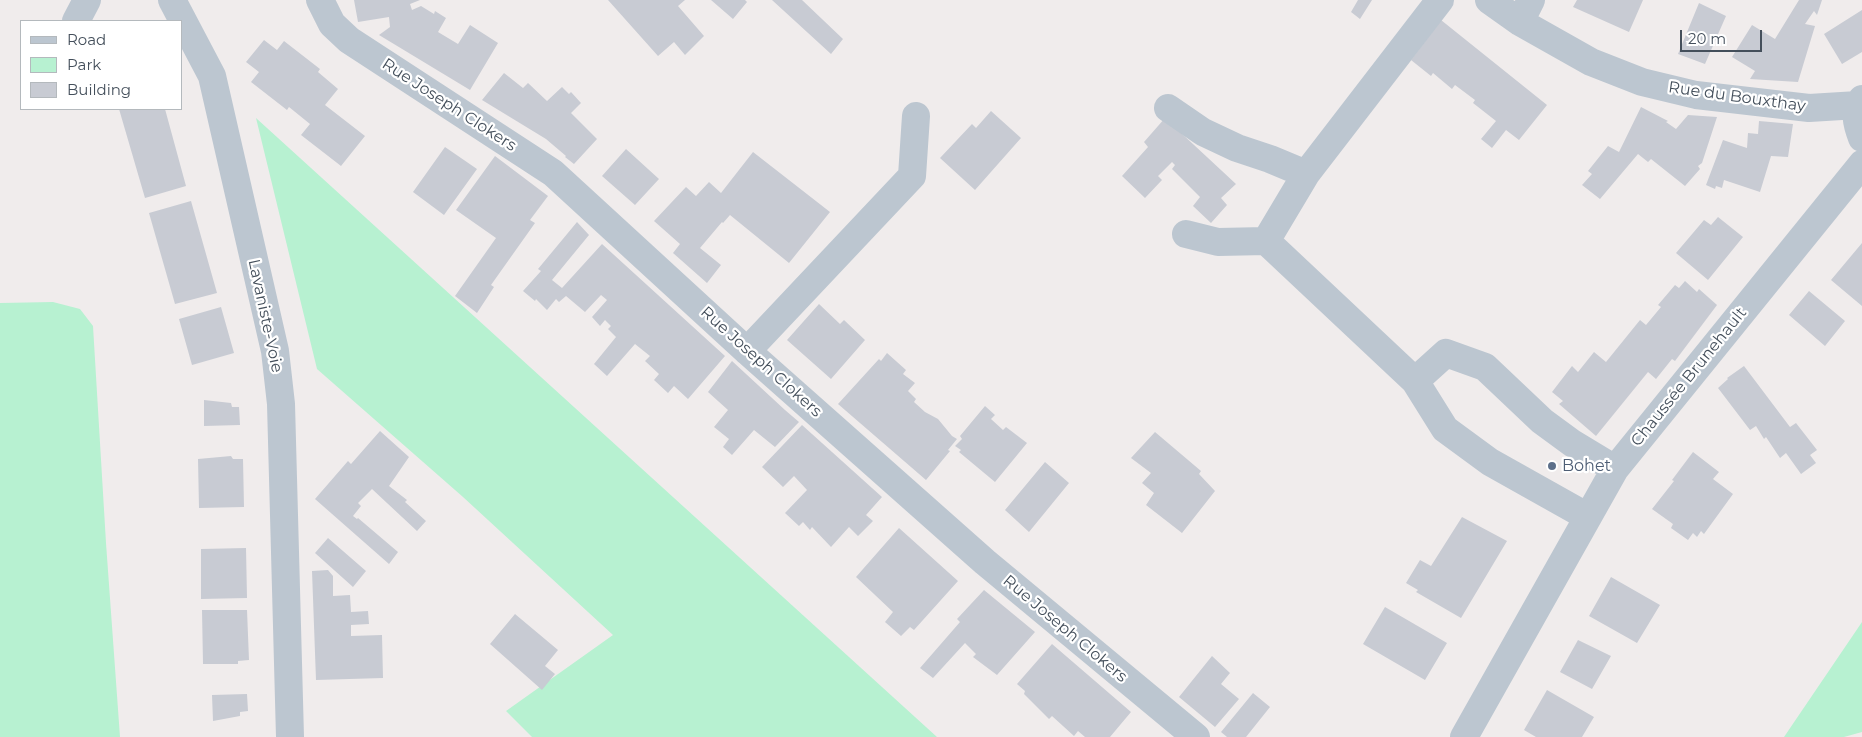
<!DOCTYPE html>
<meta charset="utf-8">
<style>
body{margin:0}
#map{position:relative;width:1862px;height:737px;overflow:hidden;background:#f0ecec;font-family:Montserrat,sans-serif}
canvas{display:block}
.legend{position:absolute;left:20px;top:20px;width:162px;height:90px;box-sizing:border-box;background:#fff;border:1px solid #b4b9bd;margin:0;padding:6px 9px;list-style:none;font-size:15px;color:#444f5b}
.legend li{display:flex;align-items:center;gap:10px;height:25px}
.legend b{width:25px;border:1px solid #b4b9bd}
.scale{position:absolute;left:1680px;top:30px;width:82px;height:22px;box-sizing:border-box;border:2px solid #444f5b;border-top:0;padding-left:6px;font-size:15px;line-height:18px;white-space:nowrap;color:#444f5b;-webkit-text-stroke:4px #fff;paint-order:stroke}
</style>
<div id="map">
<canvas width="1862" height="737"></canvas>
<ul class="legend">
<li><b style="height:6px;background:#bcc6d0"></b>Road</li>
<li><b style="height:14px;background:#b7f1d1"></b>Park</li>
<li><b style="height:14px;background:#c8cbd3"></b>Building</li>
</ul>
<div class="scale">20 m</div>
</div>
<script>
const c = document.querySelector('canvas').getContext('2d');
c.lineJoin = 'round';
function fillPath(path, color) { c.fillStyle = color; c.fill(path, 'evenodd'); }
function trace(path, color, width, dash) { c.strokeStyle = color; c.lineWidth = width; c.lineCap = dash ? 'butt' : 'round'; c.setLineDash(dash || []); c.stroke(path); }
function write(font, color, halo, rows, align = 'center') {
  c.font = font + ' Montserrat,sans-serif'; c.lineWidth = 4.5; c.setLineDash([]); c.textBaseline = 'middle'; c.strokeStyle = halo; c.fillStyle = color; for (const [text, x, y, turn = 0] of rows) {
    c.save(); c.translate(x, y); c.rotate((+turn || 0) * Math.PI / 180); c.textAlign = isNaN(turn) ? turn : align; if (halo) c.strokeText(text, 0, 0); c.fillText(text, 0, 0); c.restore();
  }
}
const green = new Path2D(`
 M256,118L937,737H532L506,711L613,635L463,497L317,369Z
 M53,302L80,309L93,326L106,543L120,737H0V303Z
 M1862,622V732L1844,737H1784Z`);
const building = new Path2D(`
 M354,0H420L410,4L412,10L421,6L434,14L435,11L446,18L438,32L458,44L470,25L498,43L470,90L379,35L390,27L389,17L358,22Z
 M608,0H685L678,6L704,36L685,55L674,42L658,56Z
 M711,0H745L747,2L733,19Z
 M772,0H802L843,39L831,54Z
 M1358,0H1372L1360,19L1351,12Z
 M1577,0H1643L1629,32L1573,7Z
 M1799,0H1822L1817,15L1814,11L1805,24L1815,26L1798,82L1750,79L1755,71L1732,57L1752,25L1775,39Z
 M1699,3L1726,16L1705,64L1678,54Z
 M1862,10V52L1842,64L1824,34Z
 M1441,20L1547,105L1519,140L1506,130L1492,148L1481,139L1496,121L1473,103L1475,100L1455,85L1452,89L1433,73L1431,76L1411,60Z
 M264,40L277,50L284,41L320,69L318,72L338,89L325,105L365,136L341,166L301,135L310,124L289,107L287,110L251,82L259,72L246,62Z
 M504,73L523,88L528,83L547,101L562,87L569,94L571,92L581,103L571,113L597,139L574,164L565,157L566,156L546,139L482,100Z
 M1641,107L1668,121L1666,122L1676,129L1688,115L1717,117L1702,163L1698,166L1700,169L1685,186L1651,159L1648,162L1638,154L1600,199L1582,185L1592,174L1588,171L1608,146L1619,152Z
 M119,109H165L186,186L145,198Z
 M991,111L1021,138L975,190L940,158L972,124L976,128Z
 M1165,118L1236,184L1221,198L1227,205L1211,223L1193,206L1200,197L1172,169L1175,165L1172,162L1158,176L1162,180L1145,198L1122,176L1148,147L1144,142Z
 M1759,121L1793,124L1788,157L1771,156L1760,192L1724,180L1722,188L1716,186L1715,189L1706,185L1723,140L1747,148L1748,133L1758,134Z
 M445,147L477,169L444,215L413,192Z
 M626,149L659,179L635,205L602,176Z
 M753,152L830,212L789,263L730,215L723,223L722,222L700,248L721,265L707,283L673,253L680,244L654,221L686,187L696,196L709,182L721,193Z
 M495,156L548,196L530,220L535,223L491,285L494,287L477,313L455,296L496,238L456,210Z
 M191,201L217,293L175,304L149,213Z
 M1718,217L1743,237L1708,280L1676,253L1704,220L1711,225Z
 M577,222L589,235L552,280L562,288L602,244L725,356L688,399L674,386L668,393L654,380L659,374L645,361L650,356L635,344L607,376L594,364L616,337L608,329L611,326L605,320L600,326L592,317L607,300L601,295L585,312L566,296L559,302L556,299L547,310L536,299L535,301L523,291L541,271L538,269Z
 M1862,243V306L1831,280Z
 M1685,281L1697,292L1699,289L1717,305L1675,361L1672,359L1656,379L1648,372L1596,436L1559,404L1563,401L1552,392L1572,366L1578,372L1594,352L1606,362L1640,320L1646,325L1661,307L1658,305L1675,285L1679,288Z
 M1809,291L1845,321L1825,346L1789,315Z
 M819,304L840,324L844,320L865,340L831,379L787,340Z
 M221,307L234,353L192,365L179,319Z
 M887,353L906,370L903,374L915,383L908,391L916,399L914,402L925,412L938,419L952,436L957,439L948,450L950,451L926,480L838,404L879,359L881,361Z
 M732,361L785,410L799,422L775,447L754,430L732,455L723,447L729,439L714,427L728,410L708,392Z
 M1744,366L1790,427L1796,423L1817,450L1810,455L1816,463L1801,474L1786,453L1780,458L1766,437L1764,439L1756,426L1750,430L1718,388L1728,379L1727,378Z
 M204,400L231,403L232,407H239L240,425L204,426Z
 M985,406L995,415L991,419L1003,430L1006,427L1027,443L995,482L959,452L961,450L955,446L962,439L960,436Z
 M802,425L882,497L866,515L873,521L858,536L849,527L831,547L812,527L810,530L803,522L799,526L785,513L807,490L794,476L783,487L762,467Z
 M380,431L409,457L389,486L407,500L405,502L426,521L417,531L372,489L358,503L361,506L353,516L357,519L358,518L398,552L389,564L315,499L348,461L351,464Z
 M1155,432L1201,471L1199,474L1215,491L1182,533L1146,505L1154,493L1142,483L1151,473L1131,458Z
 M1693,452L1719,472L1713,479L1733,494L1704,534L1701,531L1697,537L1693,533L1688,540L1671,528L1673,524L1652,509L1674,481L1672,480Z
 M231,456L233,459H243L244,507L199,508L198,459Z
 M1045,462L1069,483L1029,532L1005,510Z
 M1462,517L1507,541L1461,618L1416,592L1418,590L1406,583L1420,560L1431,566Z
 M899,528L958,581L914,630L910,627L901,636L885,622L893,612L856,577Z
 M328,538L366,571L353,587L315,553Z
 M246,548L247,598L201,599V549Z
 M328,570L333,576V596L350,595L351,612L368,611L369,624L351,625V636L382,635L383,678L316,680L312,571Z
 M1611,577L1660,605L1637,643L1589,616Z
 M984,590L1035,632L997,675L973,657L976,654L965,643L933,678L920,668L960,622L957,619Z
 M1385,607L1447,643L1425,680L1363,644Z
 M202,610H247L249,660L238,661V664H203Z
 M515,614L558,650L545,666L555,674L542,690L490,644Z
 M1578,640L1611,656L1592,689L1560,672Z
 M1052,644L1131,712L1110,737H1085L1078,731L1074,736L1052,716L1049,719L1024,694L1025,691L1017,684Z
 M1212,656L1230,673L1221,684L1239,699L1215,727L1179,697Z
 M1547,690L1594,717L1582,737H1536L1524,730Z
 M1253,693L1270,707L1246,737H1227L1221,732Z
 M247,694L248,711L240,712V716L213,721L212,695Z`);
const minor = new Path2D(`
 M172,0L212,76L275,351L281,404L290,737
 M320,0L332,24L349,40L553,173L747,351L985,562L1196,737
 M1489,0L1520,22L1591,62L1642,82L1696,95L1809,108L1858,105
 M76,21L87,0
 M1520,22L1531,0
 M1862,99C1853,112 1857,125 1862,138
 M1168,108L1203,132L1237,148L1270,159L1306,174
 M1186,234L1218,242L1266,241L1306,174L1440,0
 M1266,241L1415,381L1445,429L1490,462L1588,517
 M747,351L912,176L916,116
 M1415,381L1446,353L1485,367L1542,421L1572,443L1615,469
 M1464,737L1615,469L1862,164`);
const markers = [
 [1552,466,5,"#5c6f8a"]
];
const streetNames = [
 ["Rue du Bouxthay",1737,97,8],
 ["Rue Joseph Clokers",449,105,33],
 ["Lavaniste-Voie",265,316,78],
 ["Rue Joseph Clokers",761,362,42],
 ["Chaussée Brunehault",1689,377,-51],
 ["Rue Joseph Clokers",1065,629,40]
];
const serviceNames = [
 ["Bohet",1562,466]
];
fillPath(green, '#b7f1d1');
fillPath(building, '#c8cbd3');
trace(minor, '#bcc6d0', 28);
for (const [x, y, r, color] of markers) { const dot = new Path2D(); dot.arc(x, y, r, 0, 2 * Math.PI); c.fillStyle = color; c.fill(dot); trace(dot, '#fff', 2); }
write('16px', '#444f5b', '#fff', streetNames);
write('16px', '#4e5e75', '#fff', serviceNames, 'left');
</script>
